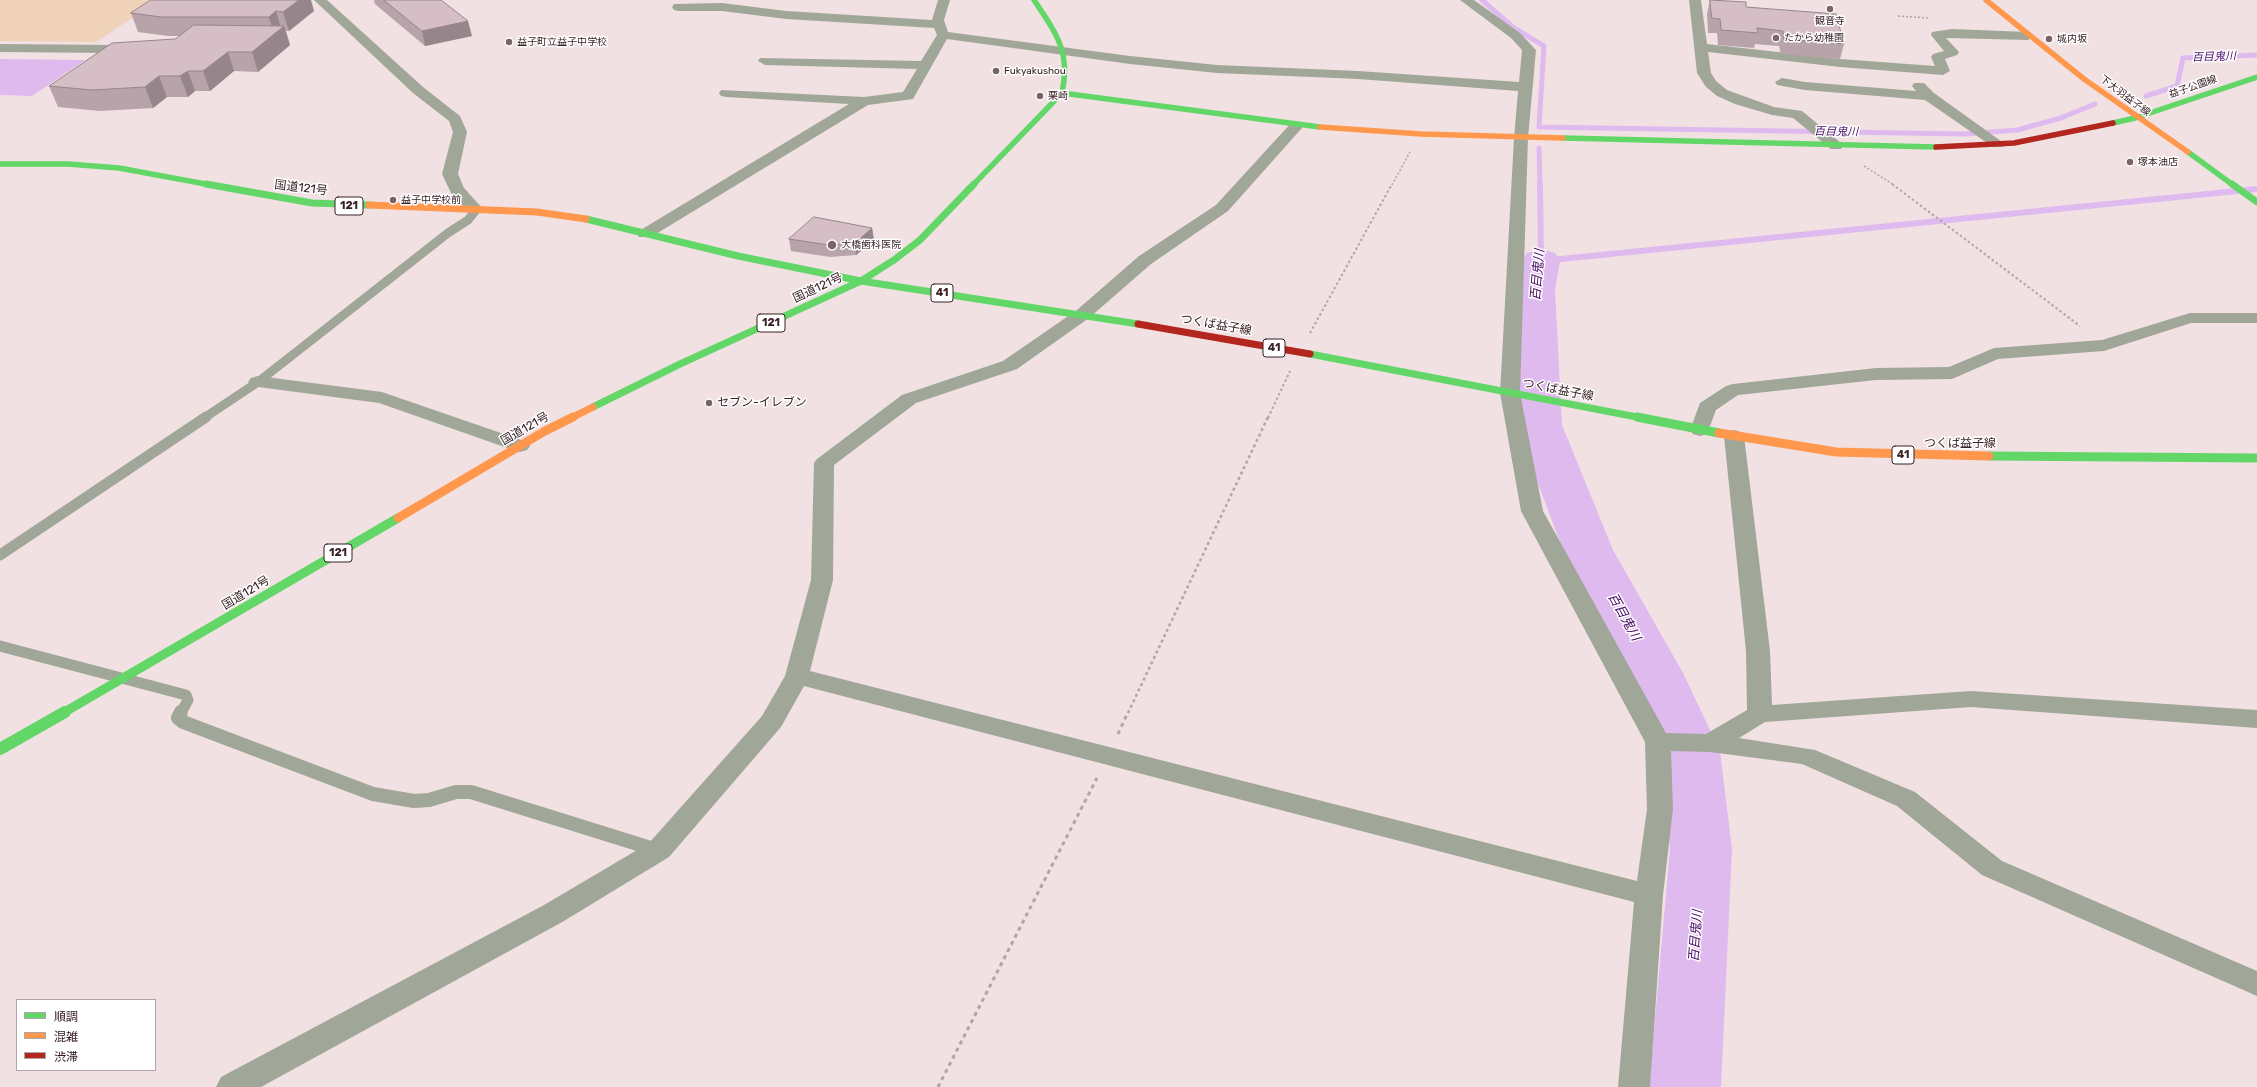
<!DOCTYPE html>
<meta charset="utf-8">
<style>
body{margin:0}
#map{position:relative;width:2257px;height:1087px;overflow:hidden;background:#f1e1e3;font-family:Rubik,"Noto Sans JP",sans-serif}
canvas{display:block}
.legend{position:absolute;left:16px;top:999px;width:140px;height:72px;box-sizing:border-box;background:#fff;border:1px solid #b0a6a8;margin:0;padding:5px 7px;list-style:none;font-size:12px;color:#3a2125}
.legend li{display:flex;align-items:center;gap:8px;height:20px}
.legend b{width:20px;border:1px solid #b0a6a8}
</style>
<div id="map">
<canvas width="2257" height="1087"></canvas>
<ul class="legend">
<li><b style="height:5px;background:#63d668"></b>順調</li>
<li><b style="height:5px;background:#ff974d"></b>混雑</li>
<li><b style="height:5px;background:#b3261e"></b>渋滞</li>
</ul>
</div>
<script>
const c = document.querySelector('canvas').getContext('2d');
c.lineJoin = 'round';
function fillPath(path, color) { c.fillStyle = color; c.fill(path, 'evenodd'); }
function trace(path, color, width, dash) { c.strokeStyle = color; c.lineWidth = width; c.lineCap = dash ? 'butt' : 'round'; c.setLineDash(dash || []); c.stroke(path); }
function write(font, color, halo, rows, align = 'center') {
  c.font = font + ' Rubik,"Noto Sans JP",sans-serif'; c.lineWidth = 3; c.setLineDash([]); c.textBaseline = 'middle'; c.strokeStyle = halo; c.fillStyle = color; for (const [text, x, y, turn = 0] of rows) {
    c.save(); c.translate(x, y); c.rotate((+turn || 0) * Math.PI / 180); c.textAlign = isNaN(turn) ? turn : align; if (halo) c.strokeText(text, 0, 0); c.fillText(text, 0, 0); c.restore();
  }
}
const green = new Path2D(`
 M0,0H159L96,42L0,41Z`);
const water = new Path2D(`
 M0,59L85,60L32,96L0,95Z`);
const streamFar1 = new Path2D(`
 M1482,0L1514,28L1544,46L1539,127L1966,134L2017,130L2061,118L2095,104
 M2146,96L2177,86L2183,58L2257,55
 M1539,148L1540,185`);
const stream = new Path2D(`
 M1540,184L1541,261L2257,189`);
const river = new Path2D(`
 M1541,249L1555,253L1560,261L1555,290L1562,425L1613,550L1683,673L1720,751L1732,849L1721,1087H1649L1670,849L1662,751L1627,673L1563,550L1516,425L1515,290L1522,261L1527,253Z`);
const pathFar3 = new Path2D(`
 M1898,16L1928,18
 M1864,166L1894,185
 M1392,185L1410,152`);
const pathFar2 = new Path2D(`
 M1892,184L2080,326
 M1310,333L1392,184
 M1268,418L1290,371`);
const pathFar1 = new Path2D(`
 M1128,713L1268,417`);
const path = new Path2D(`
 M1118,734L1128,712
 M938,1087L1097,778`);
const laneFar2 = new Path2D(`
 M204,418L258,382L448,233L468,220L476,210`);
const laneFar1 = new Path2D(`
 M0,555L206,417
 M0,646L186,695L188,700L181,713`);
const lane = new Path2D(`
 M181,712L178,718L183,722L373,794L414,801L429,800L456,792H471L657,850`);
const street = new Path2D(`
 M314,0H327L423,87L460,116L467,132L458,174L464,188L484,210L482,213H470L451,193L442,174L453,132L449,121L413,93Z
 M938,0H950L944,20L948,32L1130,56L1217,65L1358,71L1519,82L1522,50L1511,38L1460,0H1474L1520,33L1536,50L1528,138L1520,393L1543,511L1666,733L1706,734L1747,710L1746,651L1724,436L1727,432L1734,430L1741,432L1744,436L1770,651L1772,705L1971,691L2257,710V728L1971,707L1765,722L1739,738L1815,750L1915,792L2002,861L2257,971V996L1982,875L1897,806L1802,764L1710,752L1671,751L1673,809L1663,895L1650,1087H1618L1634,902L804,686L781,727L669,857L564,921L261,1087H216L221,1077L544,905L649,843L762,716L785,676L811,580L814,463L817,459L902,395L1003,361L1077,310L1139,256L1216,205L1292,122H1302L1304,125L1302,128L1228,211L1151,264L1089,318L1017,369L916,403L834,465L833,580L810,671L1637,881L1647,809L1645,742L1521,511L1500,393L1514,138L1518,91L1358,79L1217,73L1130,64L947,39L913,99L868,105L651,237H639L637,234L639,231L849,104L726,97L721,96L719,93L721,90L864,97L903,92L917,69L765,65L758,61L760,58L921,61L937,35L934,28L786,19L722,11H678L674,10L672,7L674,4L722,3L786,11L932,20Z
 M1689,0H1701L1707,44L1840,59L1935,66L1931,57L1933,54L1944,51L1931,35L1932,32L1952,29L2028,32L2034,36L2028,40L1946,38L1959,52L1957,55L1945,59L1950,71L1943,75L1840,67L1708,52L1711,73L1716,81L1727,90L1774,107L1802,111L1841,143L1843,146L1841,149H1831L1793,118L1772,115L1735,104L1717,96L1706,87L1697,73Z
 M0,44L112,45L119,49L112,53L0,52Z
 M1782,78L1805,82L1916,91L1912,86L1914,83H1924L1934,93L2005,144L2003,147H1993L1925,100L1805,90L1777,85L1775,82Z
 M2190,313H2257V323H2191L2104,351L1998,359L1952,379L1876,380L1738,395L1716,410L1707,434L1700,436L1693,434L1690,430L1700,403L1726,386L1733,384L1876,368L1949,367L1994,348L2102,340Z
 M258,376L382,392L527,442L530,446L527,450L520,452L513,450L379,403L251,386L248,382L251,378Z`);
const fastFar3 = new Path2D(`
 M1062,93L1320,127
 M2113,123L2135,118L2257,77
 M1563,138L1936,147
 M2188,152L2233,185
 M0,164H68L119,168L211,185
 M973,185L1062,93C1071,52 1056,33 1034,0`);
const fastFar2 = new Path2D(`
 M206,184L312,203L369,205
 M2232,184L2257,202
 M586,219L738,256L861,281
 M861,281L894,260L920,240L974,184
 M861,281L1138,324
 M1310,354L1642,418
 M593,407L680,364L861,281`);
const fastFar1 = new Path2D(`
 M1637,417L1719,433
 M1989,456L2257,458
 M63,713L398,518`);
const fast = new Path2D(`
 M0,749L65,712`);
const slowFar2 = new Path2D(`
 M1986,0L2084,79L2188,152
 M1320,127L1421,134L1563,138`);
const slowFar1 = new Path2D(`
 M369,205L537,212L586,219
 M571,418L593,407`);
const slow = new Path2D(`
 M1719,433L1836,452L1989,456
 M398,518L545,431L573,417`);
const jamFar1 = new Path2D(`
 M1936,147L2014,143L2113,123`);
const jam = new Path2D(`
 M1138,324L1310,354`);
const wall = new Path2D(`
 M374,0H441L472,36L425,46L375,4Z
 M1710,0L1844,44L1840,59L1781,54L1779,46L1755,44L1754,48L1718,45L1717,33H1708L1707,14Z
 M314,11L289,31H286L290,45L258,72L234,71L210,91H195L188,97H167L153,108L100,111L58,107L49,86L175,39L179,36H168L138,32L131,13Z
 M872,228L874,240L856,255L830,257L791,251L789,239Z`);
const shadedWall = new Path2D(`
 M299,0H311L314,11L289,31L283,12Z
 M276,11L281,28L284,26L290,45L258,72L252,52L274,34L269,17Z
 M468,21L472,36L425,46L422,31Z
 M228,52L234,71L210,91L203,71Z
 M188,71L195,91L188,97L180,76Z
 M159,76L167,97L153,108L145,87Z
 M872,228L874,240L856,255L855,243Z`);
const building = new Path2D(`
 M151,0H299L283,12L276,11L269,17H161L131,13Z
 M384,0H441L468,21L422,31Z
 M1710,0L1746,2V7L1836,14L1844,44L1784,39L1783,31L1757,28L1758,33L1721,30L1720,19L1712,18Z
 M194,25L284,26L252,52H228L203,71H188L180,76H159L145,87L92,90L49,86L112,43L175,39Z
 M814,217L872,228L855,243L829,245L789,239Z`);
const markers = [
 [1830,9,4,"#7a6468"],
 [1776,38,4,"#7a6468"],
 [2049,39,4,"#7a6468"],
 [509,42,4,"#7a6468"],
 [996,71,4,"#7a6468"],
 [1040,96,4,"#7a6468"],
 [2130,162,4,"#7a6468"],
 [393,200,4,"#7a6468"],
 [832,245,5,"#7a6468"],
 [709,403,4,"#7a6468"]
];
const farPoinames = [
 ["観音寺",1830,21,"center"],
 ["たから幼稚園",1784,38],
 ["城内坂",2057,39],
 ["益子町立益子中学校",517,42],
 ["Fukyakushou",1004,71],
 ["栗崎",1048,96],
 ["塚本油店",2138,162],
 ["益子中学校前",401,200],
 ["大橋歯科医院",841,245]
];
const farStreetnames = [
 ["益子公園線",2193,87,-19],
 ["下大羽益子線",2125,96,37]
];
const farWaternames = [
 ["百目鬼川",2214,57,-2],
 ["百目鬼川",1836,132,1]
];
const shields = [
 [349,206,28],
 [942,293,22],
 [771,323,28],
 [1274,348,22],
 [1903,455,22],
 [338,553,28]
];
const shieldNames = [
 ["121",349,206],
 ["41",942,293],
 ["121",771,323],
 ["41",1274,348],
 ["41",1903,455],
 ["121",338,553]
];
const streetNames = [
 ["国道121号",301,188,7],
 ["国道121号",818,288,-25],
 ["つくば益子線",1216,325,10],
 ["つくば益子線",1558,390,11],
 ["国道121号",525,429,-30],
 ["つくば益子線",1960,444],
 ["国道121号",246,593,-31]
];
const poiNames = [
 ["セブン-イレブン",717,403]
];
const waterNames = [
 ["百目鬼川",1538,275,-85],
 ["百目鬼川",1624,617,61],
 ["百目鬼川",1696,936,-86]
];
fillPath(green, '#f0d2b9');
fillPath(water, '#debaef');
trace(streamFar1, '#debaef', 5);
trace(stream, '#debaef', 6);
fillPath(river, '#debaef');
trace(pathFar3, '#aba9a2', 1.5, [2, 2]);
trace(pathFar2, '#aba9a2', 2, [2.5, 2.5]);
trace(pathFar1, '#aba9a2', 2.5, [3, 3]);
trace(path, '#aba9a2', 3, [4, 4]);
trace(laneFar2, '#a1a798', 9);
trace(laneFar1, '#a1a798', 11);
trace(lane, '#a1a798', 14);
fillPath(street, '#a1a798');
trace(fastFar3, '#63d668', 5.5);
trace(fastFar2, '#63d668', 7);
trace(fastFar1, '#63d668', 9);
trace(fast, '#63d668', 12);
trace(slowFar2, '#ff974d', 5.5);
trace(slowFar1, '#ff974d', 7);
trace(slow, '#ff974d', 9);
trace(jamFar1, '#b3261e', 5.5);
trace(jam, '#b3261e', 7);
fillPath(wall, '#b8a3ab');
fillPath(shadedWall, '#96858b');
fillPath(building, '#d6bec7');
trace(building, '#96858b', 1);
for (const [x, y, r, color] of markers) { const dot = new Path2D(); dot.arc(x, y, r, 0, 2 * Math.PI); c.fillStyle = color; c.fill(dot); trace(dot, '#fff', 1.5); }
write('10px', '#3a2125', '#fff', farPoinames, 'left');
write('10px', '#3a2125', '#fff', farStreetnames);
write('italic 11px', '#470964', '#fff', farWaternames);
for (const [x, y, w] of shields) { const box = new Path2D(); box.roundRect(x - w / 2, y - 9, w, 18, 3); c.fillStyle = '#fff'; c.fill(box); trace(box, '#3a2125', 1); }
write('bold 11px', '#3a2125', null, shieldNames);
write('12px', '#3a2125', '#fff', streetNames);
write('12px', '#3a2125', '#fff', poiNames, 'left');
write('italic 13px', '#470964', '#fff', waterNames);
</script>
